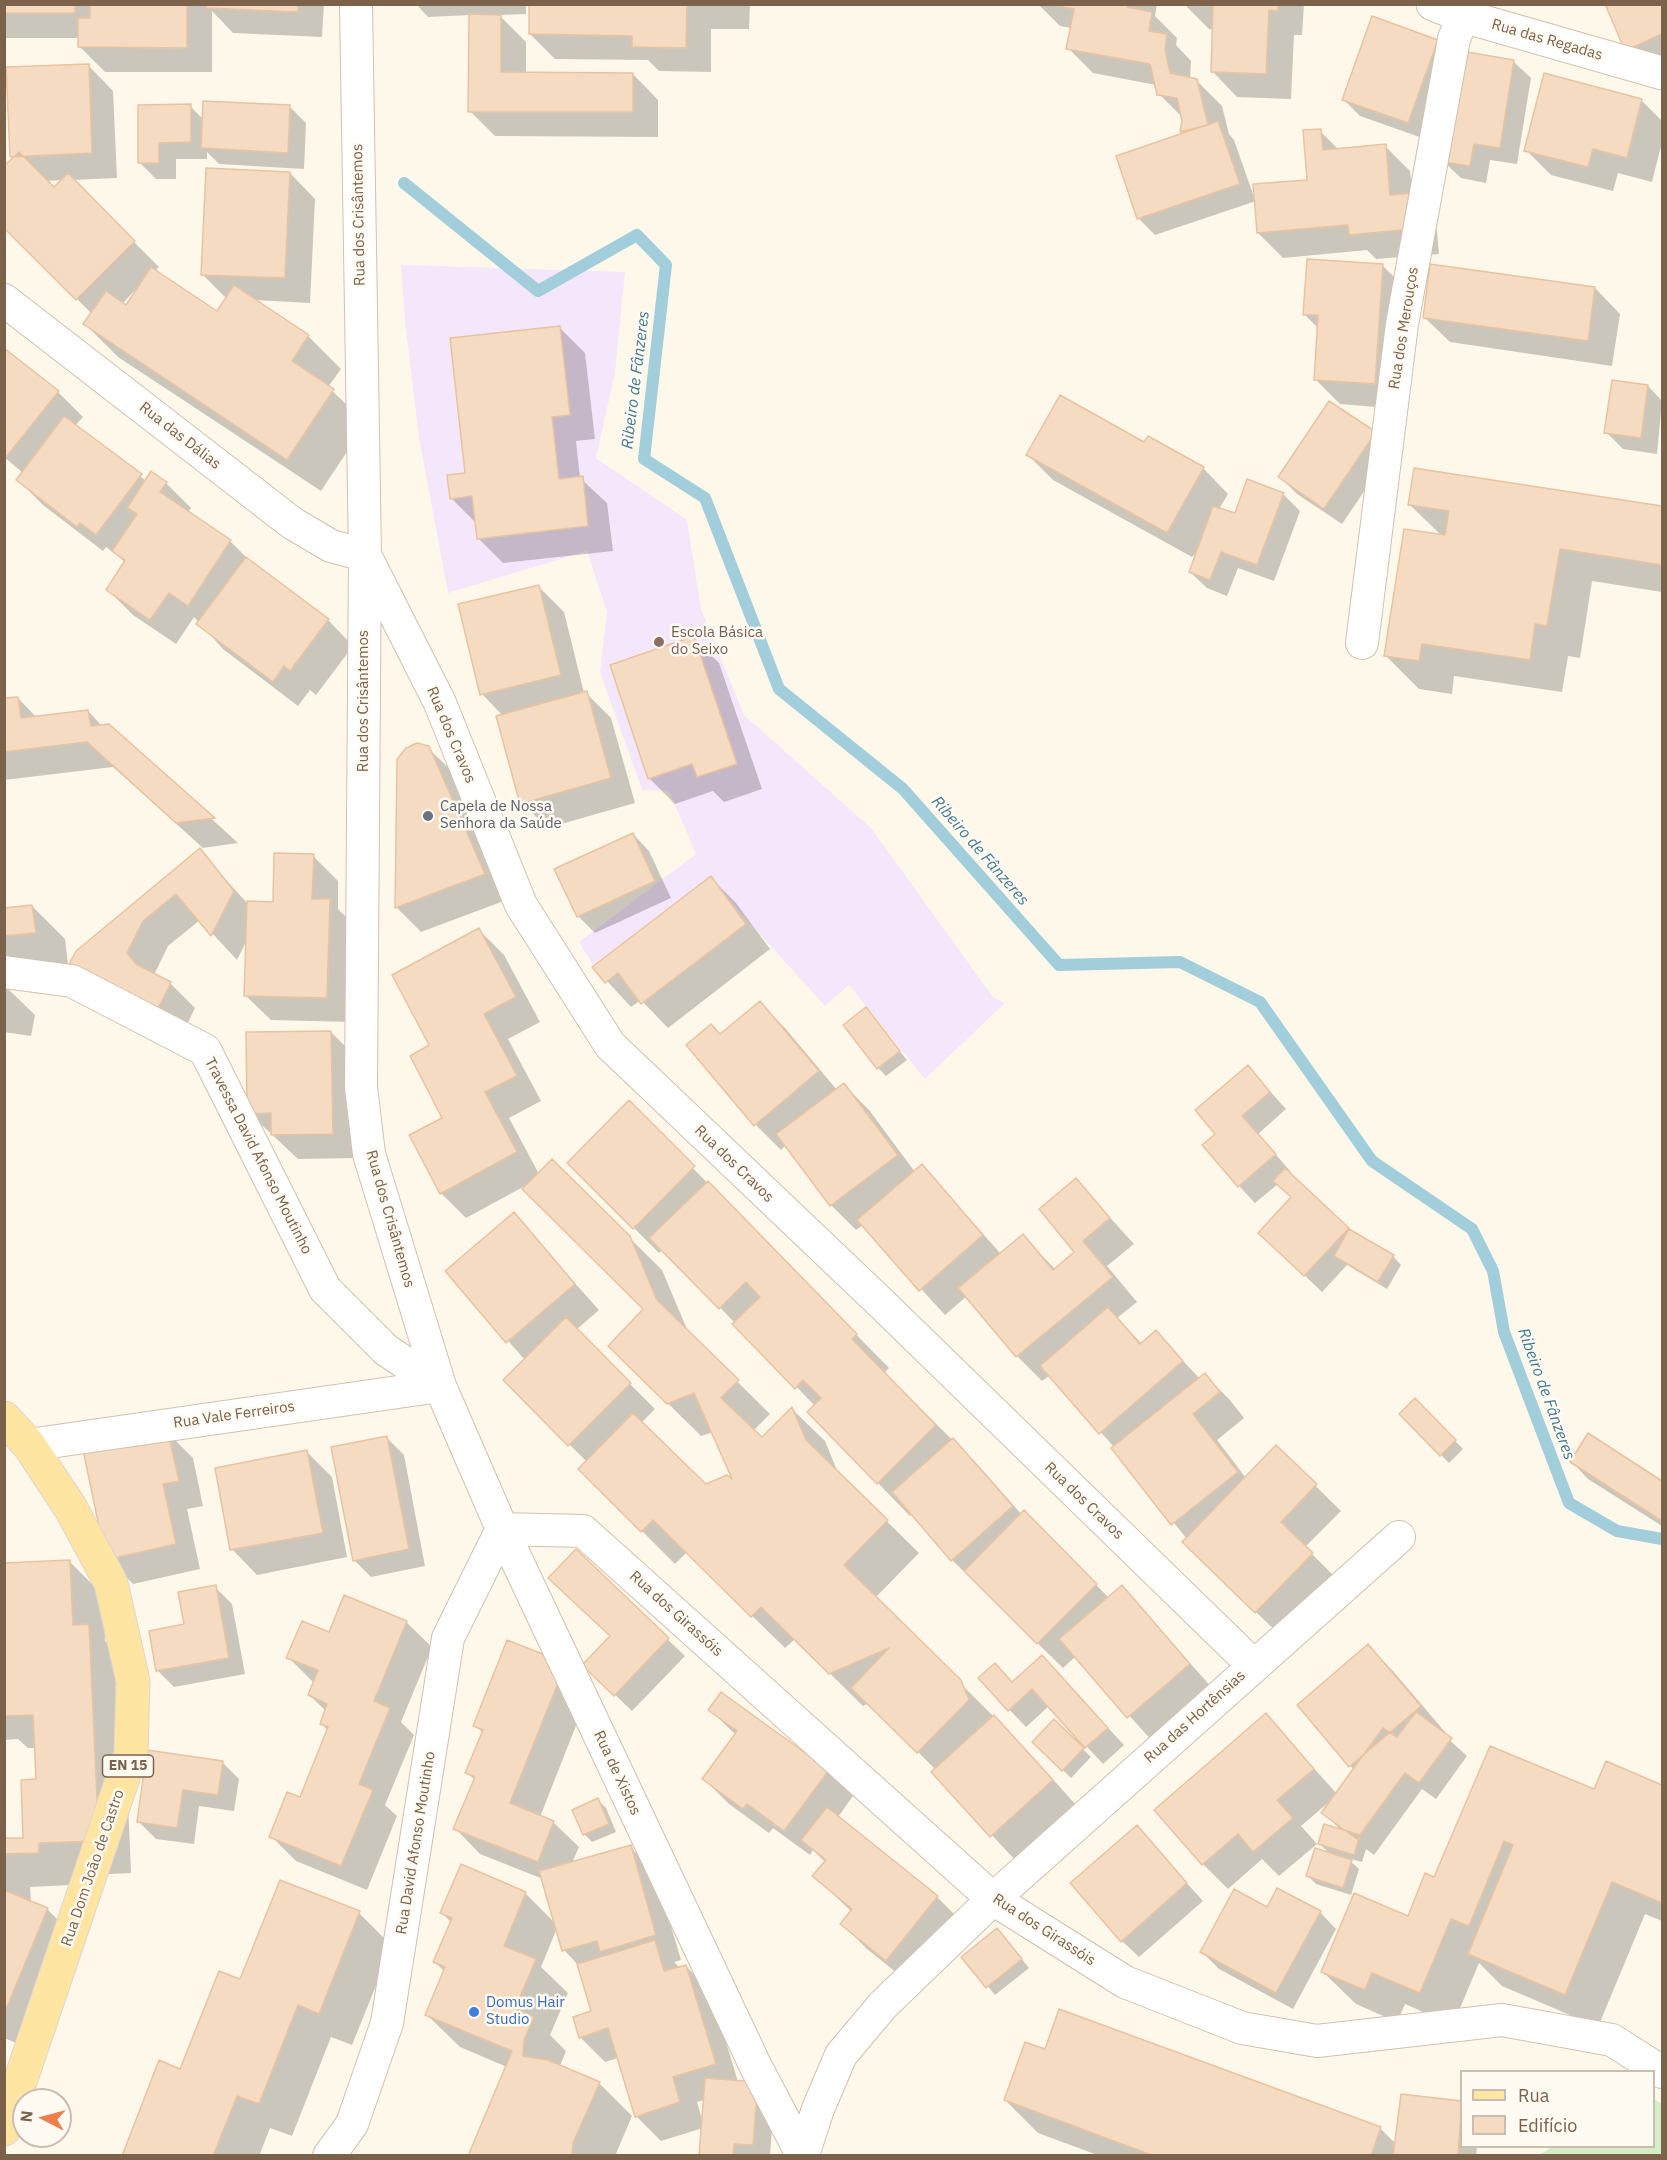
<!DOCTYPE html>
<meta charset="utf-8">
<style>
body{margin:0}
#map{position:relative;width:1667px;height:2160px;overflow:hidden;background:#fef8eb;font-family:"IBM Plex Sans",sans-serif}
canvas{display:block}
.frame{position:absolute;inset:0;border:6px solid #7c614b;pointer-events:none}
.legend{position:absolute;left:1460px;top:2070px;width:195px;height:78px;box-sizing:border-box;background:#fffbf3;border:2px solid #cbbdb0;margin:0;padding:8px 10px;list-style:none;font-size:18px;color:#7c614b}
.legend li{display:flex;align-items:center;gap:12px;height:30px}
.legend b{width:30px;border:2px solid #cbbdb0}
.north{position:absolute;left:12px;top:2088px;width:60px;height:60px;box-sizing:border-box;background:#fffbf3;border:2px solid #cbbdb0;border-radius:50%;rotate:276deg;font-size:16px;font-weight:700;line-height:24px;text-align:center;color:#7c614b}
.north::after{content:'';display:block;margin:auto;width:21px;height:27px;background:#ee7f4a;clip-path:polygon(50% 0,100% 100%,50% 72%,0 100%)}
</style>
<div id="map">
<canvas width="1667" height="2160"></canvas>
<div class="frame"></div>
<ul class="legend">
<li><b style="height:8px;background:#ffe5a1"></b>Rua</li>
<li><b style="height:16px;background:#f5dbc1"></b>Edifício</li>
</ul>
<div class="north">N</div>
</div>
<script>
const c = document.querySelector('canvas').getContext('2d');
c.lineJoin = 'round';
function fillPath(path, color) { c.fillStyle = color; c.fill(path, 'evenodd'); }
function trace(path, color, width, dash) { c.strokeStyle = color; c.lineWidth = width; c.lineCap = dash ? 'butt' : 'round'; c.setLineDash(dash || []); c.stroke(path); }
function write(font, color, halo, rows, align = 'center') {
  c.font = font + ' "IBM Plex Sans",sans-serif'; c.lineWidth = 5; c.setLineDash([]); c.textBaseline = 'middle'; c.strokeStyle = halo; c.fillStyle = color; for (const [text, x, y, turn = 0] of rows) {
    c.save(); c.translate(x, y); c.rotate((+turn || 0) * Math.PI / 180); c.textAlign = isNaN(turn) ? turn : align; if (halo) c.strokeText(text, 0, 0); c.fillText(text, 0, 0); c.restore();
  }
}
const education = new Path2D(`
 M401,265L625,272L615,373L596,458L687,520L701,609L744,715L871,828L993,997L1005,1003L925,1079L849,985L825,1006L710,879L593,965L579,942L696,854L669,791L642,790L600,672L607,612L587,551L448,593L419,438L405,321Z`);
const green = new Path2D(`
 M1654,2099L1662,2104V2155H1539L1552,2147L1654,2146Z`);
const shadow = new Path2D(`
 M4,4H324L322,37L233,33L212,11V72H105L80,47V38H4Z
 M416,4H526V14L499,15L526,42V74H633L658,100V137L495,136L470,111V15L428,17Z
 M531,4H750L749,29H711V72L659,71L648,60L555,59L530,34Z
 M1038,4H1157L1155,16L1177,38L1176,45L1191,61L1190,79L1196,80L1222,106L1229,134L1234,140L1254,197L1309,181L1320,131L1339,150L1385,146L1410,171L1413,197L1436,220L1439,254L1376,259L1367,250L1283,258L1258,233L1256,201L1155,235L1139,219L1118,157L1185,134L1182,131L1183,118L1159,94L1156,85L1093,73L1068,48L1072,28L1060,26Z
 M1184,4H1304L1302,35H1294L1291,99L1237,97L1212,71L1214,30L1209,29Z
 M1607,4H1662V70L1626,50Z
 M1438,41L1454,58L1425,139L1360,116L1343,99Z
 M1514,62L1531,78L1517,164L1490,160L1486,183L1461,178L1444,162Z
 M88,65L113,91L117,178L72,180L159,267L155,271L218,313L227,299L202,274L290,173L315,199L310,303L255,300L308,336L341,369L328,387L366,423L321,491L118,357L85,324L92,314L4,226L14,159L11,156ZM63,180L54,189L46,181ZM136,289L127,307L122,304Z
 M1641,100L1662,121V142L1652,182L1618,173L1613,191L1551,175L1526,150Z
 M190,106L204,120L289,106L306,123L304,169L219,164L207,152V159H176V179H156L139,162Z
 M1382,265L1407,290L1400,409L1340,404L1315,379L1319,329L1304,314Z
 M1595,288L1620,314L1612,366L1450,342L1424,317Z
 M560,328L585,353L595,439L576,441L580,478L607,503L613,551L503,563L478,538L477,524L451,498Z
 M4,350L58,392L83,417L75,426L146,481L166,483L191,508L188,513L230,541L255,566L328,620L353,646L316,695L310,690L298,706L223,649L194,617L176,644L133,615L108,590L125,562L106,547L103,551L43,505L18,480L23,473L4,457Z
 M1648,386L1662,401L1657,454L1623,449L1606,432Z
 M1329,403L1392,450L1342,524L1297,494L1280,477Z
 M1144,444L1203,468L1228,494L1219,509L1236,515L1283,494L1300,511L1274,581L1238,568L1227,596L1207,588L1190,572L1198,551L1192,557L1053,480L1028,455Z
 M1415,470L1662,508V592L1592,581L1580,658L1568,656L1562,692L1454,676L1452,694L1419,689L1386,656L1442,536L1409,504Z
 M539,587L564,612L584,693H586L611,718L635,803L547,828L522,803L503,716L482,694Z
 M694,638L719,663L762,789L724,802L713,791L675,804L649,778Z
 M18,698L37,718L88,711L102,726L109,725L238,843L203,848L113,767L4,780V700Z
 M428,748L454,773L509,899L421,932L396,907Z
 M633,834L649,851L671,898L595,933L578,916Z
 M199,850L247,903L274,904L313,856L338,881V909L355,926L352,1022L271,1020L245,995L247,940L237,960L200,920L168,946L154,975L170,983L195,1008L181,1037L69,968Z
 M711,878L736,903L770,949L668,1028L641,1000L631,1007L594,967Z
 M32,906L65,939L68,965L4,972V909Z
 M479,930L504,955L540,1022L508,1039L541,1101L509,1118L539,1174L552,1161L662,1270L689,1334L770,1414L753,1431L762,1440L792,1409L825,1441L838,1473L919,1553L875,1598L1019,1742L1077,1806L1016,1861L933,1772L935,1769L869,1703L863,1706L795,1639L785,1648L687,1552L675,1564L580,1469L587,1462L505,1380L525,1360L447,1271L513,1214L599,1310L576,1330L655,1409L641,1423L706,1486L736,1485L713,1432L701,1436L610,1346L645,1309L523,1187L466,1218L441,1193L445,1118L431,1046Z
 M4,985L35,1015L31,1036L4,1032Z
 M760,1003L785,1028L837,1090L844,1085L869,1110L915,1172L922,1166L1001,1254L1023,1236L1056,1270L1076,1252V1180L1134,1244L1107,1266L1137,1302L1117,1318L1142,1344L1156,1332L1200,1379L1205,1375L1230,1400L1244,1418L1217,1440L1246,1478L1276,1447L1341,1511L1305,1547L1337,1579L1281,1636L1209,1567L1114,1447L1050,1375L1042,1381L1017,1356L967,1296L945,1315L863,1225L856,1230L831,1205L786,1145L781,1150L756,1125L688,1045L721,1036Z
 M865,1009L907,1060L886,1076L878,1068Z
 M331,1032L356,1057L358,1158L298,1159L249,1113Z
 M1248,1067L1286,1109L1258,1134L1291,1172L1289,1174L1350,1231L1393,1256L1401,1265L1387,1289L1347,1265L1322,1292L1277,1249L1292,1198L1278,1184L1255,1203L1239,1186L1217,1134Z
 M629,1103L889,1368L884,1373L978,1465L1022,1515L1024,1512L1109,1598L1122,1587L1214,1690L1153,1742L1076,1656L1063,1668L952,1560L913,1514L910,1516L878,1483L815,1406L735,1323L663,1249L659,1253L569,1163Z
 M1415,1400L1463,1449L1449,1463L1401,1414Z
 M168,1433L193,1458L203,1506L187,1509L200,1569L133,1584L108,1559Z
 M1588,1435L1662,1483V1526L1588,1479L1572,1462Z
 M387,1438L404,1455L425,1566L371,1577L354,1560Z
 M306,1451L332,1477L347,1557L257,1575L232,1549Z
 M576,1552L685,1656L632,1711L584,1665L611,1637Z
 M70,1562L103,1595L105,1641L122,1659L131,1873L71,1876V1885L30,1887L31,1903L47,1909L72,1934L26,2047L4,2038V1840L24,1839L37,1781L36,1748H28L18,1739L4,1740V1565Z
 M215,1587L232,1604L245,1674L174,1687L157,1670L186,1626Z
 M406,1622L432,1647L401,1722L414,1735L385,1805L397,1816L367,1890L296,1861L271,1836L301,1799L328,1731L321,1723L326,1711L309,1695L314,1683L288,1657L330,1634Z
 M508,1642L590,1690L540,1817L553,1822L579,1847L572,1863L630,1847L655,1872L681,1960L674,1962L680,1968L686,1966L711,1992L738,2082L774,2101L770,2156H700L703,2128L661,2141L636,2116L618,2058L605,2062L580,2037L593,2012L579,1966L564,1950L557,1928L541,1967L568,1993L550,2035L566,2051L560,2066L599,2083L632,2116L615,2156H469L507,2067L460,2047L427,2015L445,1972L434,1961L451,1922L442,1913L525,1893L556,1924L543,1879L480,1854L455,1828L475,1780L467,1773L483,1733L475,1725ZM705,2100L703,2123L697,2102Z
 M1368,1646L1393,1671L1445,1732L1443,1734L1467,1756L1436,1799L1422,1789L1374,1855L1366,1849L1362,1862L1347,1858L1359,1869L1351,1895L1316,1884L1308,1876L1331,1855L1320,1844L1342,1831L1323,1813L1330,1801L1301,1826L1317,1844L1279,1876L1262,1859L1228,1889L1203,1864L1266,1715L1337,1794L1354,1770L1299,1706Z
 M1058,1674L1124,1745L1103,1764L1049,1706L1026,1727L980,1679L1013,1683Z
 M710,1710L828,1771L853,1796L838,1817L937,1897L962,1922L912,1985L867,1949L842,1924L852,1912L814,1876L825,1862L813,1850L810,1855L773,1828L769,1833L729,1804L704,1779L736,1735Z
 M1054,1721L1091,1757L1071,1778L1034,1742Z
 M1490,1748L1595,1791L1606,1763L1662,1787V1921L1645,1914L1598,2027L1502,1986L1479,1963L1453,2025L1405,2004L1397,2022L1356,2004L1323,1972L1409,1918L1435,1879Z
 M148,1752L222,1762L239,1779L234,1811L199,1806L194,1844L156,1839L139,1822Z
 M598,1800L606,1808L616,1832L592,1842L584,1834Z
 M1136,1827L1203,1901L1139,1957L1122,1941Z
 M1268,1909L1320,1912L1336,1929L1293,2009L1219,1969L1202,1952Z
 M359,1913L392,1946L352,2045L331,2037L292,2136L270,2128L259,2156H124L241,1981Z
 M1005,1938L1029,1968L995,1995L964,1957Z
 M1060,2011L1381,2129L1396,2144L1462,2103V2146H1477L1476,2156H1100L1038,2133L1005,2100L1046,2051Z`);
const stream = new Path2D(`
 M404,183L538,291L637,235L666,265L644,459L705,498L779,689L903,789L1059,965L1180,962L1260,1002L1372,1161L1472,1229L1493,1271L1504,1332L1569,1503L1617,1531L1662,1539`);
const building = new Path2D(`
 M4,4H75V13H4Z
 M90,4H187V48L78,47V18H90Z
 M206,4H298V12L206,8Z
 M529,4H687L686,48L632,47V36L529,34Z
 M1050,4H1127V7L1152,12L1149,31L1167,34L1165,49L1170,73L1197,79L1208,125L1180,132L1182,121L1177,98L1157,95L1150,64L1066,49L1074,9Z
 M1278,4V11L1269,10L1266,74L1211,72L1213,6L1182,5Z
 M1605,4H1662V34L1625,51Z
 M469,14L501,15V72L633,73V112H468Z
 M1372,16L1438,40L1408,123L1342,100Z
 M1461,51L1514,60L1500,148L1474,144L1470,166L1443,162Z
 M89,64L92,153L10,157L6,67Z
 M1544,73L1642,99L1627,158L1593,149L1588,167L1524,151Z
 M203,101L290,105L288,153L201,148Z
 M191,104V142L159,143V163H138V105Z
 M1218,121L1240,184L1137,219L1116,156Z
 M1321,129L1323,150L1386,144L1390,195L1411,193L1414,229L1349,235L1348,225L1257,233L1253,184L1307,180L1303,130Z
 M19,152L54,187L68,173L135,241L76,300L4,228V166Z
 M206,168L290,172L285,278L201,275Z
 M1307,259L1383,264L1375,384L1314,380L1318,315H1303Z
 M1430,264L1595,287L1588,341L1423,318Z
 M151,267L217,311L234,285L309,335L292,361L334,389L287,460L83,324L106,291L126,305Z
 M560,326L570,415L552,417L559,479L583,476L588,526L477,539L472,496L450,499L447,475L465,473L450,338Z
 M4,348L59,391L7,456L4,454Z
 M1612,380L1648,385L1641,438L1604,433Z
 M1060,395L1144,442L1148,436L1204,467L1167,533L1026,455Z
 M1329,401L1376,432L1324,509L1278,477Z
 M64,416L142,474L96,535L80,523L77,527L16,480Z
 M1414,468L1662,506V565L1560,549L1547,626L1535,624L1530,660L1422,644L1419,661L1384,656L1404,529L1445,535L1449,511L1408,505Z
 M151,471L167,482L160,492L231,540L188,606L169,593L150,620L106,590L125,560L112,551L137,514L127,508Z
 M1247,479L1284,493L1257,565L1221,552L1210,580L1189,572L1213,506L1235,513Z
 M246,557L329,619L290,671L284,666L273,682L196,624Z
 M539,585L561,675L480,695L458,604Z
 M694,636L737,764L697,777L692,764L648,779L610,665Z
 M587,691L611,778L520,804L496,716Z
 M18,697L21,718L88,710L91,726L109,724L215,818L176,823L87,742L4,752V698Z
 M417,743L429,746L485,874L395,908L397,759L406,748Z
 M633,833L655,881L577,917L554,869Z
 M200,848L234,891L211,936L176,894L143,921L127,953L136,964L171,982L156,1013L67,968L76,951Z
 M274,853L314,854L312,899H330L327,998L244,996L247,901L273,902Z
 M711,876L746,924L641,1004L618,973L605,983L592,967Z
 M32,905L36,933L4,936V908Z
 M479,928L516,997L484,1014L517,1076L485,1092L517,1152L440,1194L409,1135L442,1118L410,1056L429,1045L392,975Z
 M760,1001L819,1071L754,1126L686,1045L711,1024L720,1034Z
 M866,1007L900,1051L877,1069L843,1025Z
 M331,1031L333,1134L271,1135V1113L247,1114L246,1032Z
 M1248,1065L1270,1092L1242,1116L1276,1154L1238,1187L1202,1145L1215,1134L1195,1110Z
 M844,1083L898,1155L830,1206L776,1134Z
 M629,1100L695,1166L633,1229L567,1163Z
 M552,1159L630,1236L657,1300L739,1380L721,1398L762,1437L792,1407L806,1440L888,1520L844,1565L961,1680L969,1700L917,1753L851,1688L889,1648L829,1674L761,1607L751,1617L653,1520L641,1532L578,1469L633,1413L706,1484L727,1475L732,1479L694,1393L667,1404L608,1346L643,1309L522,1189Z
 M922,1164L983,1235L919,1291L857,1220Z
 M1285,1168L1349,1228L1304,1276L1258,1233L1291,1197L1273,1181Z
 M1076,1178L1110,1218L1083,1241L1113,1277L1016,1357L958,1288L1023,1234L1053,1270L1074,1252L1039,1209Z
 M708,1181L857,1334L852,1339L936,1425L877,1484L807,1412L821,1398L803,1380L795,1389L732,1324L760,1297L746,1282L719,1309L649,1238Z
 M514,1212L575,1284L506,1343L445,1271Z
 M1349,1229L1394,1255L1378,1282L1334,1256Z
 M1108,1307L1140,1344L1156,1330L1183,1361L1099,1434L1040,1366Z
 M566,1317L631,1383L568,1446L503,1380Z
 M1205,1373L1220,1392L1193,1414L1238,1472L1171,1525L1111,1448Z
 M1415,1398L1456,1440L1440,1456L1399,1414Z
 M168,1432L179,1481L163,1484L176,1544L106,1560L83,1450Z
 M1588,1433L1662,1481V1521L1570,1462Z
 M387,1436L409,1549L353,1561L331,1447Z
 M953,1438L1013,1506L951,1561L892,1492Z
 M1276,1445L1317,1484L1281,1522L1313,1553L1255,1613L1182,1542Z
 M307,1450L323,1533L230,1550L215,1468Z
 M1024,1510L1097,1584L1037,1644L964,1571Z
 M576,1549L669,1638L614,1696L582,1665L610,1636L548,1578Z
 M70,1560L73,1625L89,1624L99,1841L39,1843V1853L4,1854V1838H23L21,1780L36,1779L33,1715L4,1716V1563Z
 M216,1585L229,1658L156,1671L149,1631L184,1624L178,1592Z
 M1122,1585L1190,1664L1127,1718L1059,1639Z
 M344,1595L407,1621L374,1701L390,1708L359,1784L373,1790L341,1866L269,1837L287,1792L300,1797L328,1727L320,1724L327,1704L308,1695L318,1670L286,1658L302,1621L329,1632Z
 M507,1640L566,1663L510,1803L554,1821L538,1862L453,1829L475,1777L465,1773L483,1730L473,1726Z
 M1368,1644L1421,1706L1349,1767L1297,1705Z
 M1042,1655L1108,1728L1085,1748L1032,1689L1008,1711L978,1678L995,1663L1012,1682Z
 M721,1692L829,1770L784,1831L747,1804L743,1809L702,1779L737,1731L708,1710Z
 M1416,1712L1452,1738L1419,1783L1405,1773L1357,1839L1321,1813L1383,1728L1397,1737Z
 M1266,1713L1314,1769L1277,1800L1293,1818L1253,1852L1238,1834L1202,1865L1154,1810Z
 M994,1715L1053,1780L990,1837L931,1772Z
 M1054,1719L1084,1748L1062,1771L1032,1742Z
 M1490,1746L1594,1789L1606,1761L1662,1785V1903L1612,1882L1565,1995L1468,1954L1513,1845L1504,1841L1469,1926L1451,1919L1420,1993L1372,1973L1365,1990L1321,1972L1354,1893L1408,1916L1425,1873L1434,1877Z
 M147,1750L223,1761L218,1795L183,1790L177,1828L137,1822Z
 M598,1798L609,1824L583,1835L572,1810Z
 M827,1807L938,1896L886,1961L840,1924L852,1909L812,1876L826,1860L801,1840Z
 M1324,1824L1360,1835L1354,1855L1318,1844Z
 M1137,1825L1187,1883L1121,1942L1070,1883Z
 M631,1845L656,1935L600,1952L597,1941L562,1951L539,1871Z
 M1315,1848L1352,1860L1343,1888L1306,1876Z
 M461,1864L526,1892L504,1946L536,1959L515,2009L534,2017L524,2040L523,2056L548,2060L600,2082L573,2143L572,2156H468L512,2051L425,2015L445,1967L433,1962L452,1918L440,1913Z
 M280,1880L360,1911L319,2014L298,2005L259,2104L237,2096L213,2156H122L159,2060L180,2069L219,1971L240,1979Z
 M1277,1888L1321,1911L1276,1993L1200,1952L1234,1889L1267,1907Z
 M6,1891L48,1908L4,2014V1893Z
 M997,1928L1022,1959L986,1988L961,1957Z
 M655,1940L664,1971L686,1965L716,2064L673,2077L680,2102L635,2117L608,2028L579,2038L573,2017L591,2011L577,1964Z
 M1059,2009L1381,2127L1371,2156H1154L1004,2100L1025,2042L1045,2049Z
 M705,2078L758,2082L753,2145L734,2144L733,2156H699Z
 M1401,2094L1462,2101L1458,2156H1393Z`);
const street = new Path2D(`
 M356,4L365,555L361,1087L369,1154L440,1386L502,1529L756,2067L803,2156
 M4,300L292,523L331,546L365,555L440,703L521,905L610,1045L882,1304L1253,1665
 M1362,643L1402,324L1454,39L1463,16
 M4,972L72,981L205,1050L325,1289L386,1350L440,1386
 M29,1445L440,1386
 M803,2155L818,2109L841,2055L883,2005L993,1899L1399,1537
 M329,2156L352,2124L387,2023L448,1638L502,1529L583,1531L993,1899L1125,1982L1242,2028L1317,2041L1502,2020L1612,2040L1662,2072`);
const secondary = new Path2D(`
 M1433,4L1463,16L1662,73`);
const primary = new Path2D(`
 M4,1418L29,1445L70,1507L111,1583L133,1681L131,1754L4,2129`);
const markers = [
 [659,642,6,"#8d6e63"],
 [428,816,6,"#6b7280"],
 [474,2012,6,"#3f7fe0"]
];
const shields = [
 [128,1766,51]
];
const shieldNames = [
 ["EN 15",128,1766]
];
const streetNames = [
 ["Rua das Regadas",1547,40,16],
 ["Rua dos Crisântemos",359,215,-91],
 ["Rua dos Merouços",1404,328,-81],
 ["Rua das Dálias",180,436,38],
 ["Rua dos Crisântemos",364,701,-90],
 ["Rua dos Cravos",451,735,67],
 ["Travessa David Afonso Moutinho",258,1156,63],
 ["Rua dos Cravos",734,1164,44],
 ["Rua dos Crisântemos",390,1219,74],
 ["Rua Vale Ferreiros",234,1415,-8],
 ["Rua dos Cravos",1084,1501,44],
 ["Rua dos Girassóis",676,1614,42],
 ["Rua das Hortênsias",1195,1717,-42],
 ["Rua de Xistos",617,1773,65],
 ["Rua David Afonso Moutinho",416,1843,-81],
 ["Rua Dom João de Castro",93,1868,-71],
 ["Rua dos Girassóis",1044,1930,33]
];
const educationNames = [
 ["Escola Básica",671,633],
 ["do Seixo",671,650]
];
const worshipNames = [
 ["Capela de Nossa",440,807],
 ["Senhora da Saúde",440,824]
];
const shopNames = [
 ["Domus Hair",486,2003],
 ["Studio",486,2020]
];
const waterNames = [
 ["Ribeiro de Fânzeres",636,380,-83],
 ["Ribeiro de Fânzeres",980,851,49],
 ["Ribeiro de Fânzeres",1546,1394,70]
];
fillPath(education, '#f5e7fb');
fillPath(green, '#d3edc7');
fillPath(shadow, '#0003');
trace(stream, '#a2cedc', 12);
fillPath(building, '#f5dbc1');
trace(building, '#e9c3a0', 1.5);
trace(street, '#d2c1ae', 34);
trace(secondary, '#d5c2ac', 35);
trace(primary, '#ddd6d0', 35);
trace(street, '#fff', 32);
trace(secondary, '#fff', 33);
trace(primary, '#ffe5a1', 33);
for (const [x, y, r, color] of markers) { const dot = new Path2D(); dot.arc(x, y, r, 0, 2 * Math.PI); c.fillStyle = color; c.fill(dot); trace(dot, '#fffbf3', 2); }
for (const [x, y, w] of shields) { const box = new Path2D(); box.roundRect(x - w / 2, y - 11, w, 22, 4.5); c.fillStyle = '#fffbf3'; c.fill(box); trace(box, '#7c614b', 1.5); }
write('bold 14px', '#7c614b', null, shieldNames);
write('15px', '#7c614b', '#fffbf3', streetNames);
write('15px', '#785e54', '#fffbf3', educationNames, 'left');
write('15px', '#5b616d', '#fffbf3', worshipNames, 'left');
write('15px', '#366cbe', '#fffbf3', shopNames, 'left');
write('italic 16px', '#427b90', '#fffbf3', waterNames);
</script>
